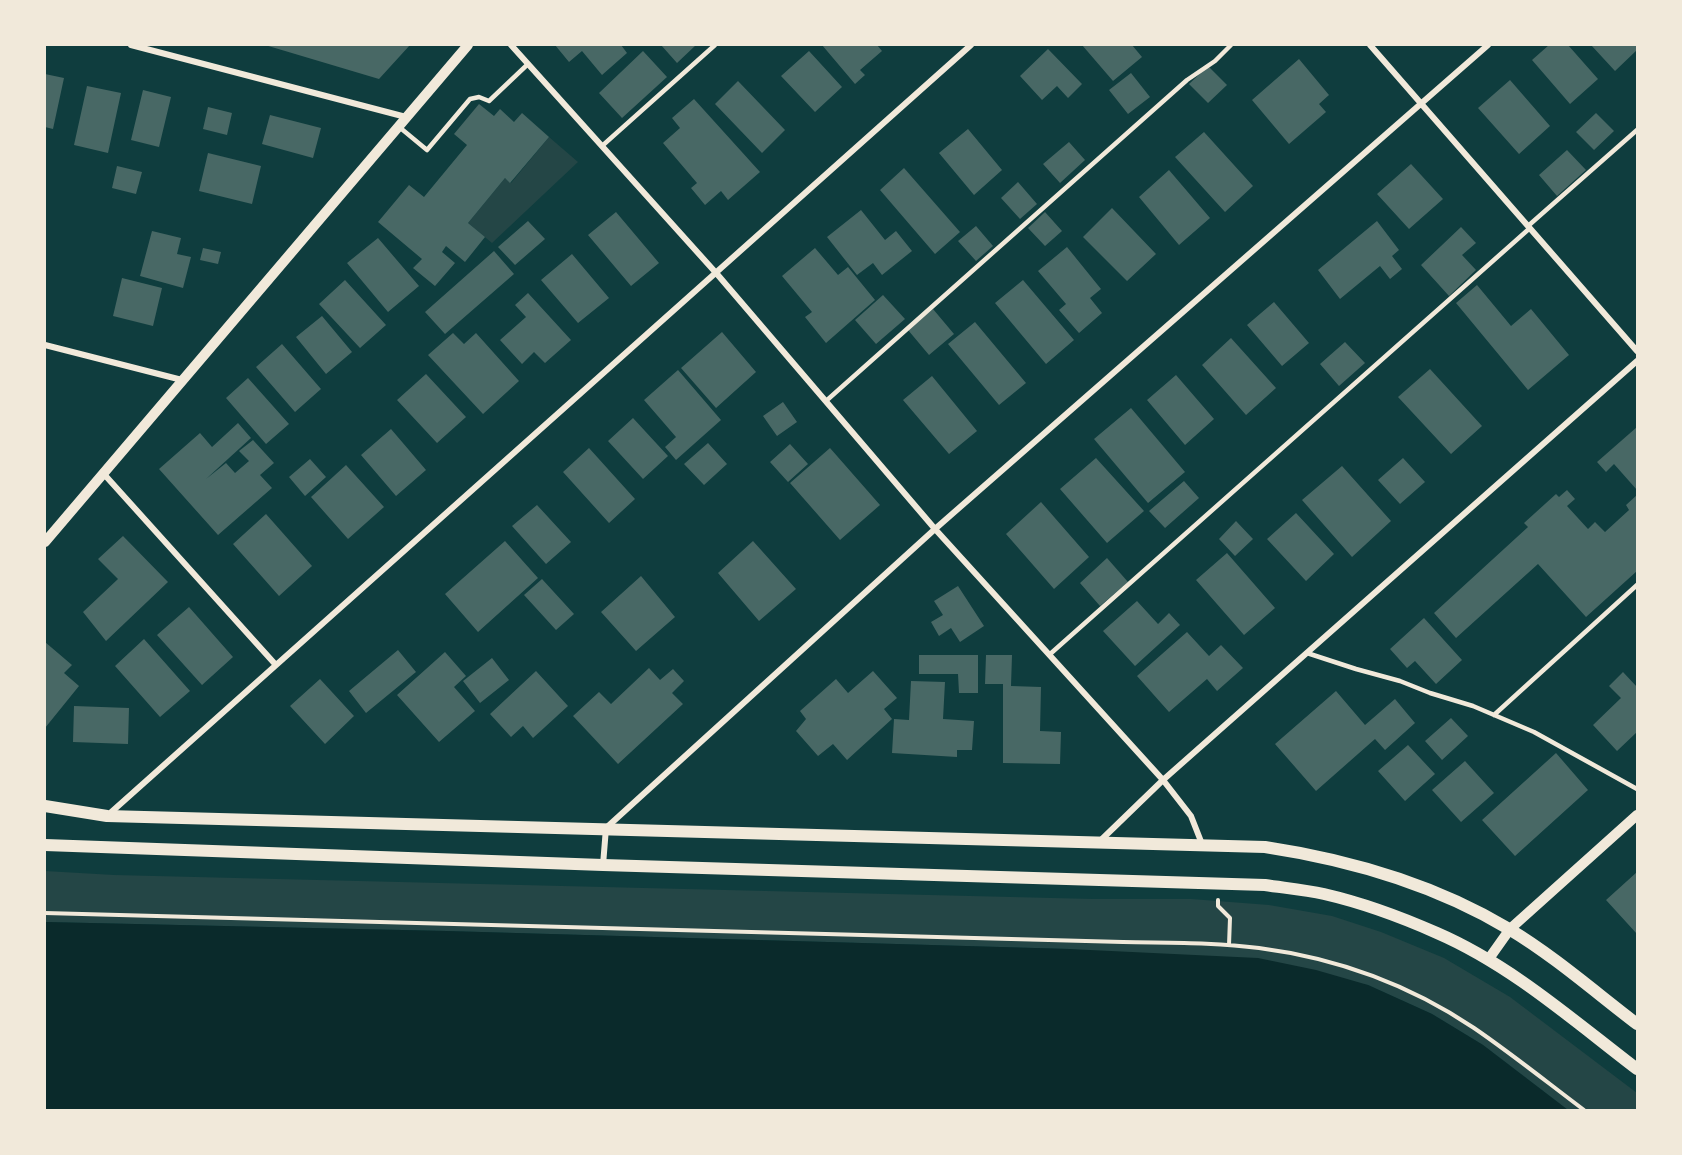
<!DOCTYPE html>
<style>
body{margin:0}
#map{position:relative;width:1682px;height:1155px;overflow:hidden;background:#0f3d3e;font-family:"Asap Condensed",sans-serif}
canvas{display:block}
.frame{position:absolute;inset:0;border:46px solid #f1e9da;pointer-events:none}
</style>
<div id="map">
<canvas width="1682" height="1155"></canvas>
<div class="frame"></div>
</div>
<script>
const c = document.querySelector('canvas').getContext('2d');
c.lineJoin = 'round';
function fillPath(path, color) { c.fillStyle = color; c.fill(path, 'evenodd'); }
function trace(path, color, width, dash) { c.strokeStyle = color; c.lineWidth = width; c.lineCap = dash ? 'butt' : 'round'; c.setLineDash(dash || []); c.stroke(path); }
const green = new Path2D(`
 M549,137L578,162L492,243L468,223L505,178L511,183Z
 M45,871L114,875L1093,899H1191L1269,905L1332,916L1381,932L1444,958L1510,997L1637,1093V1110H1568L1483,1045L1432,1014L1368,985L1069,949L446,931L45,922Z`);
const water = new Path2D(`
 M45,922L446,931L1069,949L1258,958L1316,970L1368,985L1432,1014L1483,1045L1568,1110H45Z`);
const building = new Path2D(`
 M265,45H410L379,79Z
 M555,45H621L627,53L602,75L582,51L569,62Z
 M661,45H696L677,63Z
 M822,45H877L882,51L860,70L865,75L855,84Z
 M1082,45H1132L1142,57L1113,81Z
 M1549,45H1568L1598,79L1570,104L1532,60Z
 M1591,45H1637V50L1615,71Z
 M1048,49L1082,84L1068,98L1057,86L1042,100L1020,76Z
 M643,51L667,77L622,118L599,93Z
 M809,51L842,87L815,112L781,76Z
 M1299,59L1329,95L1319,104L1326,112L1289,144L1252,100Z
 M1208,66L1227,85L1208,103L1189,84Z
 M1131,73L1150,97L1128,114L1109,90Z
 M45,74L64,78L53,129L45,127Z
 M1510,80L1550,126L1519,154L1478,108Z
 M738,81L785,130L762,153L715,104Z
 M87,86L121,93L108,153L74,145Z
 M143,90L171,97L159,147L131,140Z
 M694,99L760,172L728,200L721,191L705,205L691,188L697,183L663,143L680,128L672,118Z
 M479,104L494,116L500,109L514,122L522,113L549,137L510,183L505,178L468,223L485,237L465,262L446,246L442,252L455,263L435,286L413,268L422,259L378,222L409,185L424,197L467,145L454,134Z
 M208,107L232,113L227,135L203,129Z
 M1596,113L1614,131L1594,150L1576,132Z
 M270,115L321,128L313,158L262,144Z
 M968,129L1002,170L974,195L939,153Z
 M1204,132L1253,186L1225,212L1175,157Z
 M1069,142L1085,160L1060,183L1043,164Z
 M1567,150L1586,170L1557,196L1539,175Z
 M208,153L261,166L252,204L199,191Z
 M1411,164L1443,199L1409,229L1377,194Z
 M117,166L142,172L136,194L112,188Z
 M904,168L960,232L935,254L880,190Z
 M1169,170L1210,218L1179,245L1139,197Z
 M1018,182L1037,204L1020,219L1001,198Z
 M1112,208L1156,254L1127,281L1083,237Z
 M861,210L885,240L896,231L912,251L882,275L873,263L857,275L827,237Z
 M616,212L659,263L631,286L588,235Z
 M1045,212L1062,231L1045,246L1028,228Z
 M528,221L545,239L515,265L498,247Z
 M1377,221L1399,250L1392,256L1402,269L1390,279L1380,266L1340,299L1318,270Z
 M976,226L993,246L976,261L958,241Z
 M1461,227L1476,243L1462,255L1476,270L1449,296L1421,265Z
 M152,231L181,238L177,254L191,257L183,288L140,276Z
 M378,238L419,286L388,312L347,263Z
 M1067,247L1101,289L1090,298L1102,313L1079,333L1059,310L1066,304L1038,271Z
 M203,248L221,252L218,264L200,260Z
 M815,248L838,275L848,267L875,300L826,343L805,317L812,312L782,276Z
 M494,251L514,274L445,334L425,312Z
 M572,254L609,298L578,323L541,280Z
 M122,278L162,288L153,326L113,316Z
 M345,280L386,325L360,348L319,304Z
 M1023,280L1074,340L1046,364L995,303Z
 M1477,285L1511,326L1531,309L1569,355L1528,390L1456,303Z
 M528,293L571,340L545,363L534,352L522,364L500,340L526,317L515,305Z
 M883,295L905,319L876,344L855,320Z
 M1274,302L1309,343L1282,366L1247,325Z
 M933,309L954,334L929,355L908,330Z
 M322,316L352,352L326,374L296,337Z
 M975,322L1026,383L999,405L948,344Z
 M722,332L756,372L716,408L681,368Z
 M453,333L464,344L476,333L519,381L483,414L428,355Z
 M1231,338L1276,388L1246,415L1202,365Z
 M1345,342L1365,363L1339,386L1320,364Z
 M282,344L321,389L295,412L256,367Z
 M1430,369L1482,426L1451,454L1398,397Z
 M678,370L721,420L676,460L665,447L676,437L644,400Z
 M426,374L466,417L437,443L397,400Z
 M1176,375L1214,419L1185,445L1147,400Z
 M932,376L977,431L949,454L903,400Z
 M248,378L289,424L266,444L226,398Z
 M783,402L797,422L777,436L763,416Z
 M1131,408L1185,472L1148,503L1094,439Z
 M633,418L668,456L643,479L608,441Z
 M238,423L251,438L206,479L226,463L235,473L249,461L239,451L253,440L274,463L260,475L272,488L218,535L159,469L200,433L212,447Z
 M1637,427V490L1614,464L1606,472L1597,462Z
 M391,429L426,470L396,496L361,455Z
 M708,443L727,464L704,485L684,464Z
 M790,444L808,464L788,482L770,462Z
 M589,448L635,499L609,523L563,472Z
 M830,448L880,505L840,540L790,483Z
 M1096,458L1144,511L1107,543L1060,489Z
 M1403,458L1425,482L1400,504L1378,480Z
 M310,459L326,477L305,496L289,477Z
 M346,465L384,507L348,539L311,497Z
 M1342,466L1391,521L1352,557L1302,500Z
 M1184,481L1199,498L1165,528L1149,511Z
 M1567,490L1575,499L1567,506L1588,529L1595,522L1605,532L1629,510L1626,505L1637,495V571L1586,617L1538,564L1456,638L1434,613L1528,527L1524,523L1556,494L1559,497Z
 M1041,502L1089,557L1054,589L1006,534Z
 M537,505L571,542L546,564L512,526Z
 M1296,513L1334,554L1306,581L1267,539Z
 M266,514L312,566L279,596L233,544Z
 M1236,521L1253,539L1235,556L1219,539Z
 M123,536L168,582L106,641L83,612L118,579L98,559Z
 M505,541L538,578L478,632L445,594Z
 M753,541L796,589L759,621L718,573Z
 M1227,553L1275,608L1244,635L1196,580Z
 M1107,558L1128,582L1100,606L1080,583Z
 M641,576L675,617L636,651L601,612Z
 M542,579L574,614L556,630L524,595Z
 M958,586L984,626L960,642L951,628L939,636L931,622L943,615L934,601Z
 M1137,601L1158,624L1169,613L1180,625L1135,666L1103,631Z
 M189,607L233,657L202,685L157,635Z
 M1424,618L1462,660L1436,684L1415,661L1407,668L1390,649Z
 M1187,632L1209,656L1221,645L1243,668L1217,691L1207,679L1169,712L1137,676Z
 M144,639L190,691L160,717L115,666Z
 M45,642L72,665L64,673L79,686L45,728Z
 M398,650L416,672L366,713L349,691Z
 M445,652L466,676L454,687L475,711L439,742L397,695Z
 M919,655H978V693H959L958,674H919Z
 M986,655H1012L1011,686L1041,687L1040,731L1061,732L1060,764L1003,763V684H985Z
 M492,658L509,680L480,703L463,681Z
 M649,668L660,680L673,669L684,681L672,693L683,704L618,764L573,716L599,692L611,704Z
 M536,671L568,706L533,738L523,726L511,737L490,714Z
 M873,671L897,698L884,709L892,719L847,760L833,744L818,756L796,731L806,719L800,711L836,679L848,693Z
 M1623,672L1637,687V732L1617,751L1593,725L1621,698L1609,686Z
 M320,679L354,716L325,744L290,706Z
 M911,681L945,682L943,719L974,721L972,750H957V757L892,753L894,719L909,720Z
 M1336,691L1365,725L1395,699L1415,723L1385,750L1375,739L1316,791L1275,744Z
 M74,706L129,708L128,744L73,742Z
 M1451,718L1468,736L1442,760L1425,741Z
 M1408,745L1435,774L1405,801L1378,771Z
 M1556,753L1588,790L1515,856L1482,820Z
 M1465,761L1494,793L1461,822L1432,790Z
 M1637,872V934L1606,900Z`);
const path = new Path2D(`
 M1218,900V906L1230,918L1229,945
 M45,913L1123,942C1168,943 1214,942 1259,948C1336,958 1410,985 1474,1028C1512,1054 1548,1083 1584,1110`);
const service = new Path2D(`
 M398,126L427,150L470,99L479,97L489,101L528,64
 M602,146L715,45
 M1528,226L1637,130
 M826,401L1187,80L1215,61L1231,45
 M1307,653L1356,669L1400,681L1430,693L1473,706L1534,732L1637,789
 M1049,655L1530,228
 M1494,715L1637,585`);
const minor = new Path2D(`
 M131,45L406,117
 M511,45L717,274L935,529L1163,780L1191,816L1202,844
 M1370,45L1637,351
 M45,345L182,380
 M103,473L275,664
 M108,815L971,45
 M1100,841L1163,780L1637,361
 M603,865L606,828L935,529L1488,45`);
const tertiary = new Path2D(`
 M45,542L468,45
 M1488,960L1510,929L1637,815`);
const secondary = new Path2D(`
 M45,806L107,816L1265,847C1351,860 1434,884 1509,929C1554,956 1595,992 1637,1024
 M45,845L603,865L1265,885C1285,888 1305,890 1324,894C1363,903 1401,917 1437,933C1511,965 1574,1021 1637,1069`);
fillPath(green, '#244646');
fillPath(water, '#0a2a2b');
fillPath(building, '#486865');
trace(path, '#f1e9da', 4);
trace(service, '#f1e9da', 4.5);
trace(minor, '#f1e9da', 6);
trace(tertiary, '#f1e9da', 10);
trace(secondary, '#f1e9da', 12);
</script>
